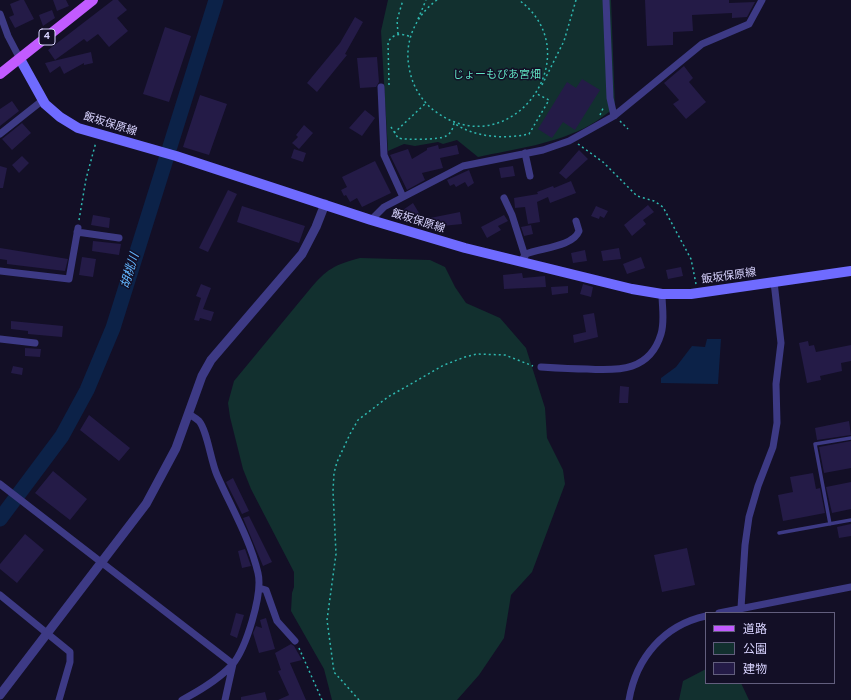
<!DOCTYPE html>
<meta charset="utf-8">
<style>
body{margin:0}
#map{position:relative;width:851px;height:700px;overflow:hidden;background:#130f26;font-family:Overpass,"Noto Sans JP",sans-serif}
canvas{display:block}
.legend{position:absolute;left:705px;top:612px;width:130px;height:72px;box-sizing:border-box;background:#130f26;border:1px solid #625e7d;margin:0;padding:5px 7px;list-style:none;font-size:12px;color:#d9d4ff}
.legend li{display:flex;align-items:center;gap:8px;height:20px}
.legend b{width:20px;border:1px solid #625e7d}
</style>
<div id="map">
<canvas width="851" height="700"></canvas>
<ul class="legend">
<li><b style="height:5px;background:#c25bff"></b>道路</li>
<li><b style="height:11px;background:#12302f"></b>公園</li>
<li><b style="height:11px;background:#241b47"></b>建物</li>
</ul>
</div>
<script>
const c = document.querySelector('canvas').getContext('2d');
c.lineJoin = 'round';
function fillPath(path, color) { c.fillStyle = color; c.fill(path, 'evenodd'); }
function trace(path, color, width, dash) { c.strokeStyle = color; c.lineWidth = width; c.lineCap = dash ? 'butt' : 'round'; c.setLineDash(dash || []); c.stroke(path); }
function write(font, color, halo, rows, align = 'center') {
  c.font = font + ' Overpass,"Noto Sans JP",sans-serif'; c.lineWidth = 3; c.setLineDash([]); c.textBaseline = 'middle'; c.strokeStyle = halo; c.fillStyle = color; for (const [text, x, y, turn = 0] of rows) {
    c.save(); c.translate(x, y); c.rotate((+turn || 0) * Math.PI / 180); c.textAlign = isNaN(turn) ? turn : align; if (halo) c.strokeText(text, 0, 0); c.fillText(text, 0, 0); c.restore();
  }
}
const green = new Path2D(`
 M388,0H611L615,108C607,113 599,120 590,125C556,144 515,149 478,157L457,140L443,144L438,142L415,146L404,144L388,151L381,31Z
 M360,258L430,260L445,267L455,287L466,303L500,318L526,348L545,408L547,438L563,470L565,484L532,572L511,595L504,638L479,675L457,700H332L324,669L291,611L292,593L294,587V572L251,489L243,469L230,417L228,403L234,381L310,289C327,269 334,265 360,258Z
 M706,669V683H741L749,700H679L683,681Z`);
const water = new Path2D(`
 M707,339H721L718,384L661,383V378L676,367L692,346L705,347Z`);
const river = new Path2D(`
 M0,519L62,436L87,390L113,328L216,0`);
const building = new Path2D(`
 M20,0H24L34,19L15,28L9,17L14,15L10,4Z
 M53,0H66L69,6L57,11Z
 M113,0H118L127,10L117,18L128,31L109,47L98,34L87,42L84,39L55,60L48,50Z
 M645,0H729V3L755,2L747,17L732,18V13L692,15L693,31L673,32V45L647,46Z
 M52,10L55,18L43,26L39,15Z
 M355,17L363,22L345,54L347,55L317,92L307,83L340,43Z
 M165,27L191,36L169,102L143,94Z
 M91,52L93,63L84,65V63L64,74L60,66L50,73L45,63Z
 M377,57L379,82L376,87L360,88L357,58Z
 M684,66L693,78L689,82L706,102L686,119L673,104L679,100L664,83Z
 M582,79L600,90L575,130L563,122L552,138L538,129L567,82L576,88Z
 M200,95L227,104L209,155L183,147Z
 M12,101L19,111L0,126V109Z
 M365,110L375,118L362,136L349,128Z
 M22,123L31,133L12,150L2,139Z
 M304,125L313,133L299,149L292,143L298,137L296,135Z
 M438,145L439,149L457,145L459,154L440,158L443,168L422,173L425,180L407,190L390,155L408,149L412,159L427,150V148Z
 M294,149L306,153L303,162L291,158Z
 M579,150L588,159L566,179L559,173Z
 M22,156L29,163L19,173L12,165Z
 M375,161L391,193L362,207L357,198L350,202L346,195L344,196L341,190L347,187L342,177Z
 M0,166L7,168L3,188H0Z
 M513,166L515,176L501,178L499,168Z
 M469,170L474,183L468,187L465,182L456,187L454,184L450,186L447,180Z
 M571,181L576,193L550,203L548,197L537,202L540,222L528,224L525,207L515,208L514,198L538,194L537,192L553,186L554,188Z
 M228,190L237,194L208,252L199,248Z
 M413,203L422,218L413,225L407,217L405,219L400,212Z
 M648,205L654,212L643,220L646,224L632,236L624,225Z
 M242,206L305,226L299,243L237,222Z
 M596,206L608,211L604,218L600,216L599,219L591,216Z
 M460,212L462,224L432,227L430,218Z
 M93,215L110,218L109,228L91,225Z
 M504,215L508,221L498,226L501,230L487,238L481,227Z
 M531,225L533,234L524,236L521,227Z
 M93,241L121,244L119,255L92,251Z
 M0,248L68,259L65,271L7,264V260L0,259Z
 M619,248L621,259L603,261L601,251Z
 M585,250L587,261L573,263L571,253Z
 M82,257L96,259L93,277L79,275Z
 M641,257L645,268L627,274L623,264Z
 M681,267L683,276L668,279L666,270Z
 M522,273L523,278L545,276L546,287L504,289L503,275Z
 M201,284L211,288L203,309L214,312L211,321L200,318L199,321L194,320L201,298L196,296Z
 M583,284L593,287L591,297L580,294Z
 M568,286V293L552,295L551,287Z
 M594,313L598,337L574,343L573,335L586,332L583,315Z
 M11,321L63,326L62,337L28,334V331L11,329Z
 M808,341L809,346L814,345L816,352L851,345V361L841,363L842,371L820,376L821,380L807,383L799,343Z
 M25,348L41,349L40,357L25,356Z
 M13,366L23,368L22,375L11,373Z
 M620,386L629,387L628,403H619Z
 M89,415L130,448L119,461L80,430Z
 M849,421L851,435L817,440L815,428Z
 M851,441V468L824,473L819,447Z
 M53,471L87,499L70,520L35,493Z
 M813,473L816,489L820,488L825,513L783,521L778,495L793,492L790,477Z
 M233,478L249,511L242,514L226,482Z
 M851,482V509L832,513L826,487Z
 M249,516L272,562L263,566L243,518Z
 M851,524V536L839,538L837,527Z
 M25,534L44,550L17,583L0,569V564Z
 M687,548L695,585L662,592L654,555Z
 M245,549L251,566L242,568L238,551Z
 M236,613L244,615L237,638L230,635Z
 M266,618L275,649L259,653L253,633L256,626L262,628L260,620Z
 M291,644L294,646L302,660L290,663L306,700H278L289,695L278,671L281,670L275,653Z
 M265,692L267,700H241V697Z`);
const path = new Path2D(`
 M437,0C416,15 404,41 409,67C412,86 422,103 439,114C513,163 591,54 519,0
 M418,19L426,0
 M398,34L397,20L403,0
 M389,85L388,42C394,33 401,33 411,37
 M542,85L564,41L576,0
 M600,115L604,106
 M620,121L628,129
 M391,127L398,138C406,140 439,140 446,136C451,134 453,128 454,123C475,138 505,139 529,134L549,100L537,94
 M394,133L426,103
 M578,144L603,162L637,196L654,201L663,207L691,259L696,284
 M79,220L86,179L96,142
 M299,648L322,700
 M359,700L334,672L327,620L336,554L333,491L334,473L337,462L350,434L358,420L388,397L444,365L465,357L477,354L505,355L533,366`);
const service = new Path2D(`
 M830,524L815,444L851,438
 M779,533L851,520`);
const minor = new Path2D(`
 M606,0L610,98L614,116
 M0,14L8,36L20,59
 M381,87L384,155L403,197
 M0,134L43,100
 M525,153L530,176
 M504,198L512,215L525,256
 M371,220L384,207L463,166L543,150L569,141L589,130L614,116L702,44L749,24L762,0
 M77,232L119,238
 M520,262L526,254C539,248 573,247 579,231L576,221
 M0,271L69,279L78,228
 M0,339L35,343
 M541,367C556,368 572,369 587,369C619,371 650,371 661,334C665,321 662,307 662,294
 M0,484L233,664L225,700
 M259,588L266,590L277,621L295,641
 M0,595L70,652V662L59,700
 M741,608L745,545L749,517L758,486L773,447L777,423L776,384L781,343L774,282
 M719,613L851,587
 M182,700C199,691 219,679 232,665C246,649 263,594 258,573C250,539 231,507 217,475C211,462 207,430 199,421C196,418 192,416 189,414
 M629,700C636,658 664,625 706,616`);
const tertiary = new Path2D(`
 M0,695L146,504L176,448L202,376L211,360L302,254L316,227L325,204`);
const secondary = new Path2D(`
 M20,59L45,104L60,117L78,128L176,156L371,220L465,248L632,289L662,294H691L851,271`);
const primary = new Path2D(`
 M0,74L93,0`);
const shields = [
 [47,37,16]
];
const shieldNames = [
 ["4",47,37]
];
const parkNames = [
 ["じょーもぴあ宮畑",497,76]
];
const streetNames = [
 ["飯坂保原線",110,125,17],
 ["飯坂保原線",418,222,17],
 ["飯坂保原線",729,277,-8]
];
const waterNames = [
 ["胡桃川",131,271,-73]
];
fillPath(green, '#12302f');
fillPath(water, '#0c2248');
trace(river, '#0c2248', 15);
fillPath(building, '#241b47');
trace(path, '#2fb8b0', 1.5, [2, 3]);
trace(service, '#3d3a85', 3.5);
trace(minor, '#3d3a85', 7);
trace(tertiary, '#3d3a85', 9);
trace(secondary, '#6f6bff', 10);
trace(primary, '#c25bff', 10);
for (const [x, y, w] of shields) { const box = new Path2D(); box.roundRect(x - w / 2, y - 8, w, 16, 3); c.fillStyle = '#130f26'; c.fill(box); trace(box, '#d9d4ff', 1); }
write('bold 10px', '#d9d4ff', null, shieldNames);
write('11px', '#5fe0c0', '#130f26', parkNames);
write('11px', '#d9d4ff', '#130f26', streetNames);
write('italic 12px', '#62b6ff', '#130f26', waterNames);
</script>
